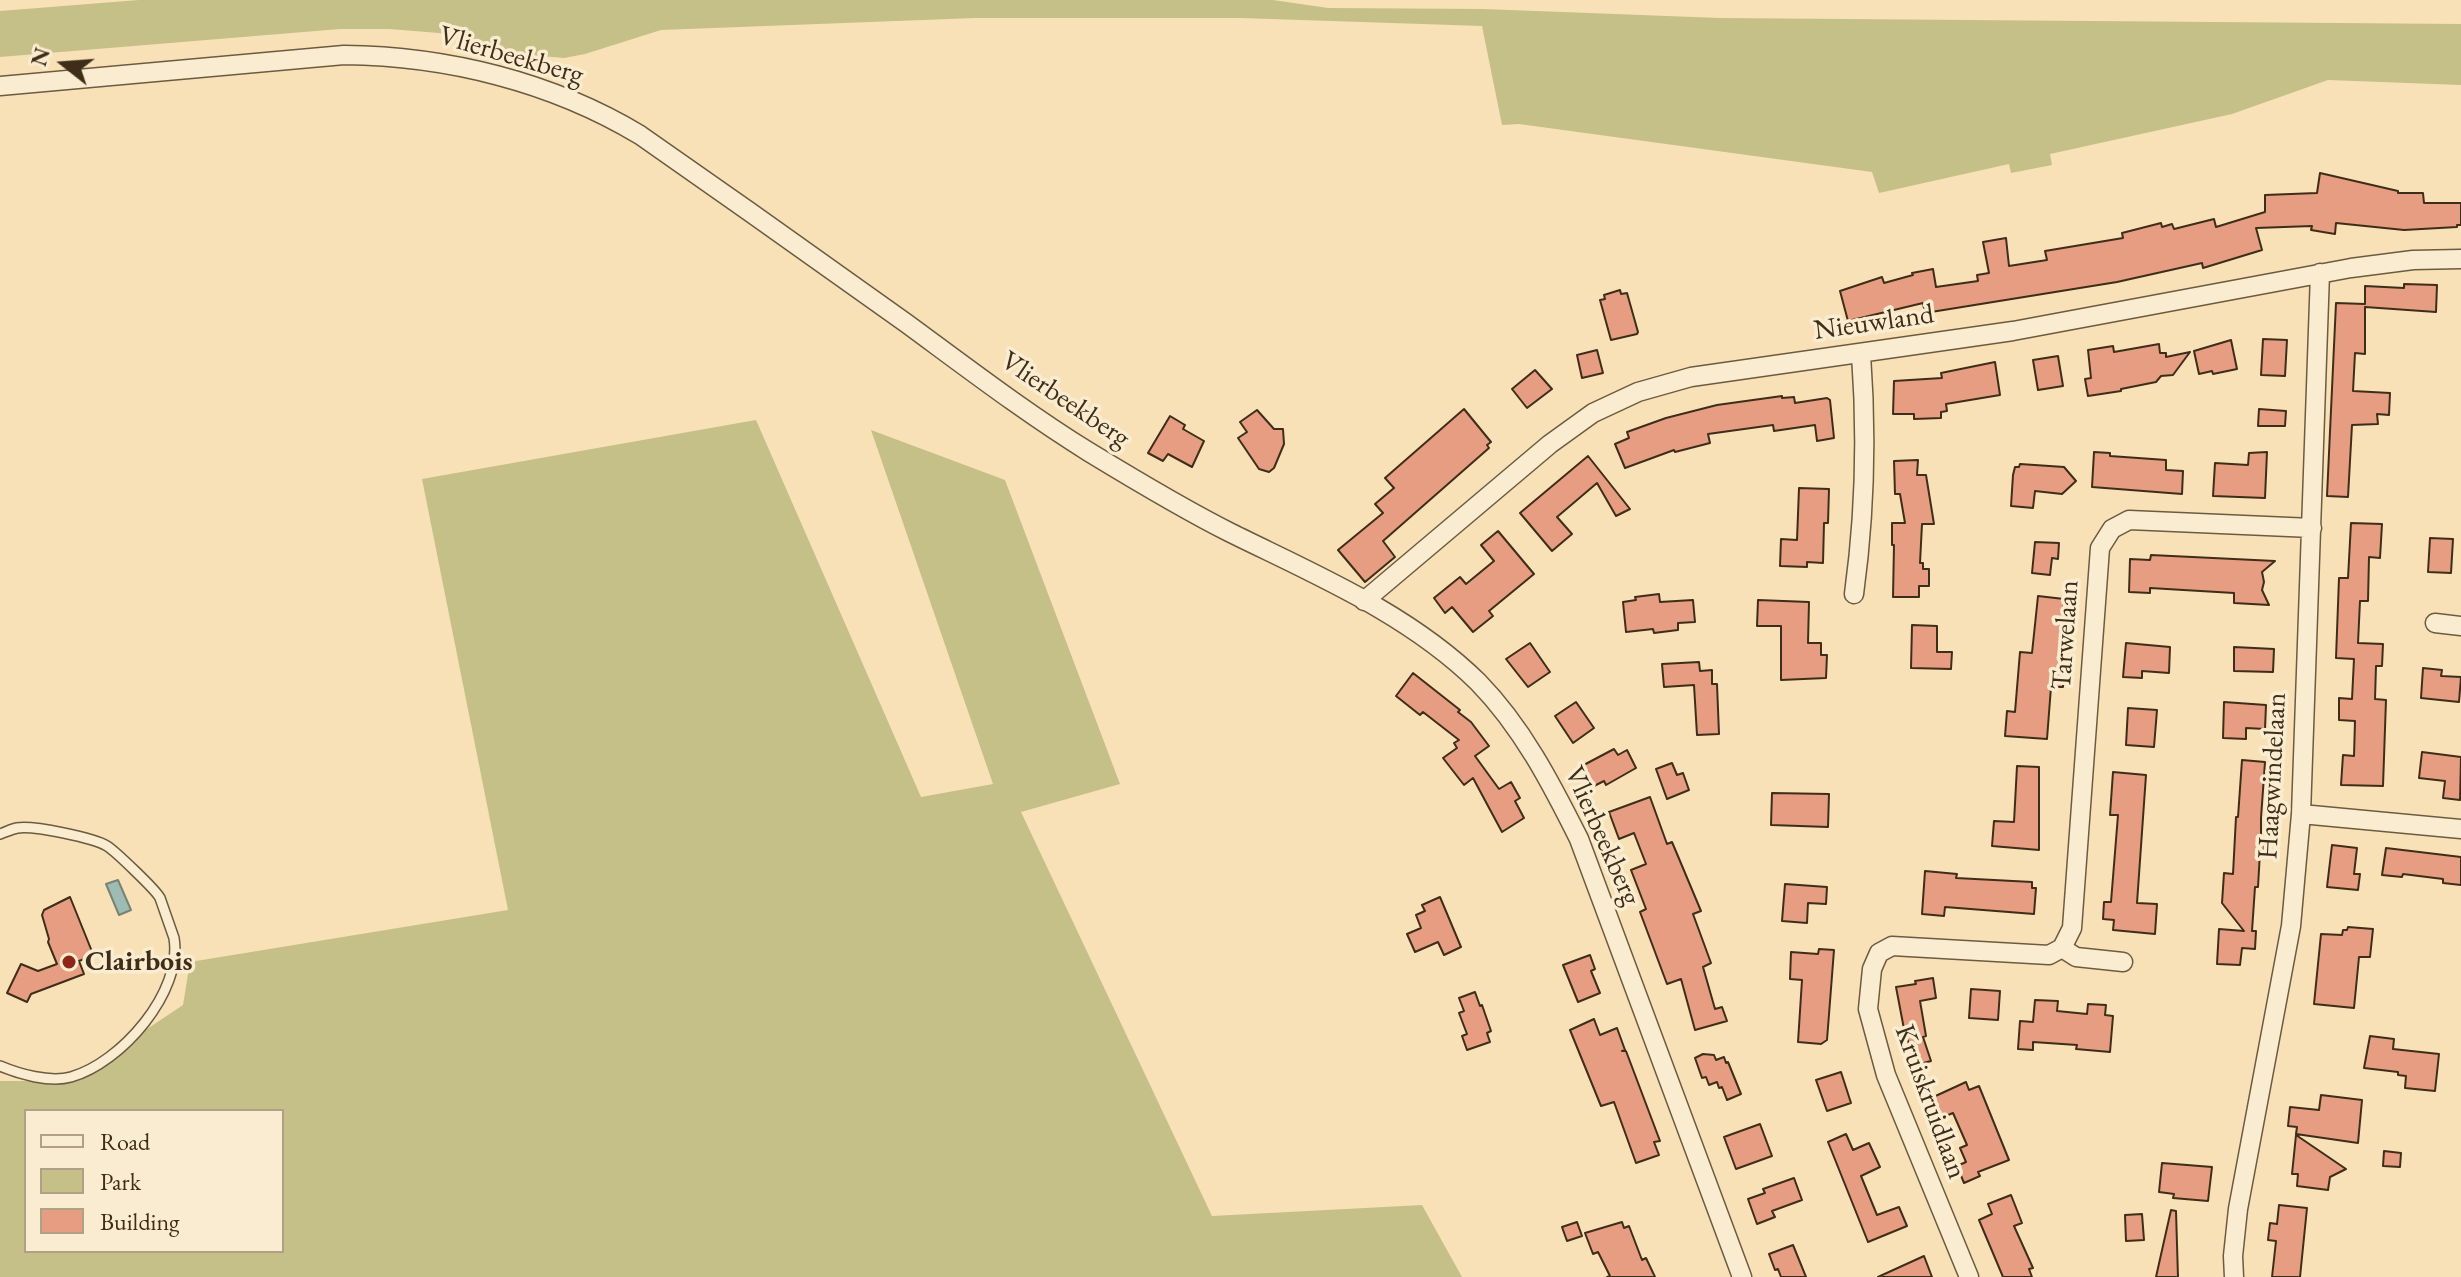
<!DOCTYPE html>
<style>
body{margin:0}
#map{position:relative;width:2461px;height:1277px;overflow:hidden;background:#f8e1b6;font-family:"EB Garamond",serif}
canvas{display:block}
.legend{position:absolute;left:24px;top:1109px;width:260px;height:144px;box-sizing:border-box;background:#faecd0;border:2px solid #afa087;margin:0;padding:10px 14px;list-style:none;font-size:24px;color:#3e2e19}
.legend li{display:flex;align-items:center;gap:16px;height:40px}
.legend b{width:40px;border:2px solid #afa087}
.north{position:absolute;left:24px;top:24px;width:80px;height:80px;-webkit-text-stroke:6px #faecd0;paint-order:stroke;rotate:287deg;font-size:22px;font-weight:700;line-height:32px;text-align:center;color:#3e2e19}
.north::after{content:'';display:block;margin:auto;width:28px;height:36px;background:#3e2e19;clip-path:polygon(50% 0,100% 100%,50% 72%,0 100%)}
</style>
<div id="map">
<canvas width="2461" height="1277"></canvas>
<ul class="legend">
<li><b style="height:10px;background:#faecd0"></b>Road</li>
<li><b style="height:22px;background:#c5c088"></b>Park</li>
<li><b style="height:22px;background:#e69d82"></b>Building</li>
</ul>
<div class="north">N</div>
</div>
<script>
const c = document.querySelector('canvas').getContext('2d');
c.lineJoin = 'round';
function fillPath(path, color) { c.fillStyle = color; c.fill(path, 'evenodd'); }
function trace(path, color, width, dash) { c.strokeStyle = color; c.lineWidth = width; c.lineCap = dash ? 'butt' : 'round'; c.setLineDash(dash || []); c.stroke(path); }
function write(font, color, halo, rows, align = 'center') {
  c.font = font + ' "EB Garamond",serif'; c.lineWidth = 7; c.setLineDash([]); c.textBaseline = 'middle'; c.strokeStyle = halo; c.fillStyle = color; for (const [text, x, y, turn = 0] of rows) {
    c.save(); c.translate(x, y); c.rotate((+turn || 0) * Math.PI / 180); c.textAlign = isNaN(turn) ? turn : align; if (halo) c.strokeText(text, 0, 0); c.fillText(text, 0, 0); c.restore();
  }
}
const green = new Path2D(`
 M139,0H1273L1328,8L1483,9L1720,18L2461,24V85L2328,80L2232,114L2050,154L2052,165L2011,173L2009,164L1879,193L1872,172L1519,124L1502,125L1482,26L1241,18H975L661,30L585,54L564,58L530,55L439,33L389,29H340L0,57V11Z
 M756,420L921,797L993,784L871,430L1005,480L1120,784L1021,812L1212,1216L1422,1205L1462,1277H0V1081H52L111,1053L183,1005L190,962L508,910L422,479ZM26,1111H282V1251H26Z`);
const water = new Path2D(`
 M118,880L131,910L119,915L106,884Z`);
const building = new Path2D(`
 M2320,173L2398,191V193H2423L2424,203H2461V225H2457V227L2404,230L2336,223L2335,234L2311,230L2312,226L2256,228L2262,250L2203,268L2202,263L2117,282L1925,313L1923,303L1848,321L1840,291L1882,277L1884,283L1913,275L1912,273L1933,269L1936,287L1978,281L1977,275L1989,273L1983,242L2006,238L2009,266L2047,260L2045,251L2123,238L2122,233L2161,223L2162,227L2172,224L2174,229L2214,219L2216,227L2265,212V195L2317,193Z
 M2404,284L2437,285L2436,312L2365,307V354L2355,353L2353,391L2390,393L2389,415L2377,414L2378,424L2352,425L2348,497L2327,496L2336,303L2365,304V286L2404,288Z
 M1620,290L1621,294L1627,293L1638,332L1637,334L1611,340L1600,300L1605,299L1604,295Z
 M2263,339L2287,340L2285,376L2261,375Z
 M2231,340L2237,369L2213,374L2212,371L2199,374L2194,351Z
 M2159,344L2160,353H2166V357L2190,352L2173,375L2161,376L2156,382L2121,389V391L2088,396L2085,379L2091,378L2088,350L2113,346L2114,352Z
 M1597,350L1603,373L1582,378L1577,355Z
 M2058,356L2063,386L2038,390L2033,360Z
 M1995,362L2000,395L1946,404L1947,411L1941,412V418L1914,419V414H1893L1894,381L1942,378L1941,373Z
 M1535,370L1552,389L1527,408L1512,389Z
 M1782,396V398L1794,397L1795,403L1827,398L1830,400L1834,438L1817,441L1815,425L1774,431L1773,425L1708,434L1710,443L1675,452L1674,450L1625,468L1615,444L1629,438L1627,432L1666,418L1717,405Z
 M1464,409L1491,442L1487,445L1489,448L1383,541L1395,557L1365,582L1338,550L1383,513L1375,504L1394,488L1385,478Z
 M2259,409L2286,411L2285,426H2258Z
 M1257,410L1274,429H1283L1284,444L1274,468L1269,472L1259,469L1238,438L1247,432L1240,422Z
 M1170,416L1185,425L1183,429L1204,441L1192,467L1168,454L1163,461L1148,453Z
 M2094,452L2110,453V456L2166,460V470L2183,471L2182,494L2092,487Z
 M2267,452L2265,498L2213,496L2215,463L2248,465L2249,453Z
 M1588,456L1630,509L1616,516L1597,483L1557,517L1572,534L1552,551L1520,513Z
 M1918,460L1917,475H1926L1934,524H1922L1920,563H1923V569H1929V586H1919V597H1893L1894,545H1892V523H1905L1900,494H1895L1894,461Z
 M2020,464L2064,467L2076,481L2062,494L2035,491L2033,508L2011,506L2013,475L2015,467H2019Z
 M1799,488L1829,489L1828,523H1824L1823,563L1807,562V567L1780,566L1781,539L1797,540Z
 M2351,523L2382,524L2380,558L2369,557L2368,601H2360L2358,643L2383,644L2382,666H2376L2375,699L2386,700L2383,786L2341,785L2343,755L2354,756L2355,721L2339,720V698L2352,699L2354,659L2336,658L2339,578H2348Z
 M1498,531L1534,574L1489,611L1493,616L1473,632L1452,607L1445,613L1434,598L1460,577L1466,584L1494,561L1481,545Z
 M2430,538L2453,539L2451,573L2428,572Z
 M2035,542L2059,543L2058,559L2052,558L2050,575L2032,573Z
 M2151,555L2275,561L2262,572L2264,582L2262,590L2269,605L2234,603V593L2150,588V593L2129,592L2130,559L2150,560Z
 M1659,594L1660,602L1693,600L1695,622L1678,623V630L1654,633L1653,629L1626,632L1623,602L1636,600L1635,597Z
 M2038,596L2064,599L2060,655L2065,656L2063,687H2051L2047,739L2005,736L2007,711L2015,712L2020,652L2032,653Z
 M1758,600L1809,602L1808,643H1821V655H1827L1826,678L1781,680V626H1757Z
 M1912,625L1937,626V652H1952L1951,669L1911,668Z
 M1530,643L1550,672L1528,687L1506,659Z
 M2126,643L2170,647L2169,673L2142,671V678L2123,677Z
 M2234,647L2274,649L2273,672L2234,671Z
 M1699,662L1700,671L1712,670V684H1717L1719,734L1697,735L1694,685L1664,687L1662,664Z
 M2423,668L2442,670L2441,676L2461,677L2459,702L2421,698Z
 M1413,673L1460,710L1458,712L1471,722L1489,746L1475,756L1499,789L1511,782L1520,798L1515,801L1524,818L1502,832L1473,778L1464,785L1443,758L1457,748L1454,743L1459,740L1423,712L1420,715L1396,696Z
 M1576,702L1594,728L1573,743L1555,716Z
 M2224,702L2266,705L2265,729L2246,728V739L2223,738Z
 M2128,708L2157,710L2154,747L2126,745Z
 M1614,749L1618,755L1627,750L1636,768L1606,785L1604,781L1592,787L1580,767Z
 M2422,752L2461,757L2460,800L2443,798L2445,781L2419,778Z
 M2242,760L2265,762L2261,818V838H2265L2264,852H2260L2258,887H2255L2252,931H2256L2255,949L2242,948L2240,965L2217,964L2219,929L2244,931L2222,903L2224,873L2233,874L2236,817H2238Z
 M1672,763L1677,775L1683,773L1689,790L1667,799L1656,769Z
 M2017,766L2039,767V850L1992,846L1994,821L2014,822Z
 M2113,772L2146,775L2137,903L2157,904L2155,934L2113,930L2114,920L2103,919L2104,902H2111L2118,815H2110Z
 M1772,793L1829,794L1828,827L1771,825Z
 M1650,797L1667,844L1672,842L1701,911L1693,914L1711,963L1703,967L1715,1009L1722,1007L1727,1021L1695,1030L1681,979L1667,984L1640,912L1646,909L1631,870L1646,864L1634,833L1619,839L1609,812Z
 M2332,845L2357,848L2354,874H2360L2358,890L2327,887Z
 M2386,848L2461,857V885L2443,883V879L2403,874L2402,877L2382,875Z
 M1925,871L1957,874L1956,878L2032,882V888H2036L2034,914L1945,907L1944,916L1922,914Z
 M1785,884L1827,887L1826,904L1808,903L1807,923L1782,921Z
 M70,897L93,954L92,956L79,961L84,974L31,994L27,1002L7,993L21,964L38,971L57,964L48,942L49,939L42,915L44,910Z
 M1440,897L1461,947L1444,955L1438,942L1415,952L1407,934L1421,928L1416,915L1425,911L1422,905Z
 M2348,927L2373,929L2370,957H2359L2354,1008L2314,1004L2321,934L2342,935L2343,930H2347Z
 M1819,949L1834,950L1827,1040L1821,1044L1798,1042L1802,980L1790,979L1791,952L1818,954Z
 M1590,955L1595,969L1591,971L1600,993L1578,1002L1563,965Z
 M1933,978L1936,998L1920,1001L1926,1036L1923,1037L1931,1061L1916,1065L1904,1029L1896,987L1916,984L1915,981Z
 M1971,989L2000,991L1998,1020L1969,1018Z
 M1475,992L1480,1006L1482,1005L1491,1031L1487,1033L1490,1042L1467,1050L1462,1036L1467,1034L1459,1013L1464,1011L1459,998Z
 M2035,1000L2058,1001L2057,1011L2087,1014L2088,1004L2106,1005L2105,1015L2113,1016L2110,1052L2076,1049L2077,1045L2033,1042V1050L2018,1049L2020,1021L2033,1022Z
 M1594,1019L1600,1035L1617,1028L1625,1050L1622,1051H1626L1660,1141L1654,1142L1659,1155L1636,1163L1614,1102L1601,1106L1570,1030Z
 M2370,1036L2394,1039L2393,1049L2439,1054L2435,1091L2405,1088L2406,1076L2398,1075V1072L2364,1068Z
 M1703,1054L1714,1055L1716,1060L1724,1057L1726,1063L1728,1062L1741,1094L1727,1100L1722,1087L1719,1088L1717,1082L1709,1085L1706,1077L1702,1078L1695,1058Z
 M1841,1072L1851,1103L1827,1111L1816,1080Z
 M1966,1082L1969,1090L1979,1086L2009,1160L1978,1172L1980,1176L1964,1183L1957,1166L1966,1162L1960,1148L1967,1145L1953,1113L1938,1119L1929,1099Z
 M2321,1095L2362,1100L2358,1143L2296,1134L2297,1127L2288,1126L2290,1107L2319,1110Z
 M1760,1124L1772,1156L1736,1169L1724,1137Z
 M1846,1134L1853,1150L1869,1143L1880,1167L1861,1176L1877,1215L1899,1207L1907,1226L1868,1242L1828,1142Z
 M2296,1135L2346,1169L2330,1177L2328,1190L2297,1186L2298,1174H2292Z
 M2384,1151L2401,1153L2400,1167L2383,1166Z
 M2162,1163L2212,1167L2208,1201L2173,1198L2174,1194L2159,1192Z
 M1794,1178L1802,1200L1772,1211L1775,1217L1757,1224L1748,1199L1765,1193L1763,1189Z
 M2011,1195L2022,1223L2014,1226L2033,1268L2029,1269L2032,1277H2003L1979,1220L1992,1214L1988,1204Z
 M2279,1205L2307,1208L2300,1277H2272L2276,1241L2268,1240L2270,1223L2277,1224Z
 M2171,1210L2176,1211L2178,1277H2156Z
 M2142,1214L2144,1240L2126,1241L2125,1215Z
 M1577,1222L1582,1236L1567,1241L1562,1227Z
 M1622,1222L1624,1228L1629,1226L1642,1260L1646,1258L1655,1277H1607L1610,1276L1598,1252L1593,1254L1585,1233Z
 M1793,1245L1806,1277H1781L1778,1269L1775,1270L1769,1254Z
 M1924,1256L1932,1277H1878Z`);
const lane = new Path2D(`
 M0,834C6,832 12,829 17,828C33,825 94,838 107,846C115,851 156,890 160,898C161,901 173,935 174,938C183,992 121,1063 71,1077C50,1083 19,1074 0,1066`);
const street = new Path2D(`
 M0,86L344,55C447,56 552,82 640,135C729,197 818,260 906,323C966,367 1026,413 1089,452C1135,480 1183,509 1231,533C1316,575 1409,614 1478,682C1522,727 1551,783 1579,839L1742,1277
 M1854,594C1865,514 1867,435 1861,354
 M1364,601L1550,444L1593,413L1638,392L1691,377L2013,331L2351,268L2413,260L2461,259
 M2435,623L2461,626
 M2301,814L2461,829
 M2062,948L2072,928L2100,548L2112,529L2129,520L2312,528
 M1969,1277L1886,1075L1868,1009L1872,969L1879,953L1892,946L2049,955L2062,948L2076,957L2123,962
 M2234,1277L2233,1256L2238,1209L2291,926L2301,814L2320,273`);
const markers = [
 [69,962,8,"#8f2418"]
];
const streetNames = [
 ["Vlierbeekberg",511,56,16],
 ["Nieuwland",1874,323,-8],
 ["Vlierbeekberg",1065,400,34],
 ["Tarwelaan",2066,635,-86],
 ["Haagwindelaan",2273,776,-87],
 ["Vlierbeekberg",1602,836,66],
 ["Kruiskruidlaan",1930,1102,70]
];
const poiNames = [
 ["Clairbois",85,962]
];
fillPath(green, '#c5c088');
fillPath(water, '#9ebcb3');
trace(water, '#788375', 2);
fillPath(building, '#e69d82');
trace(building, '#3e2e19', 2);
trace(lane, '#6c5b40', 12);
trace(street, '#6c5b40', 21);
trace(lane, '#faecd0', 9);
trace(street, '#faecd0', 18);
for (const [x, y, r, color] of markers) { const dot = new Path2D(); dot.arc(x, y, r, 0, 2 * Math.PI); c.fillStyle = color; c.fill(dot); trace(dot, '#faecd0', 3); }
write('28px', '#3e2e19', '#faecd0', streetNames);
write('bold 28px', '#3e2e19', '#faecd0', poiNames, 'left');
</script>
